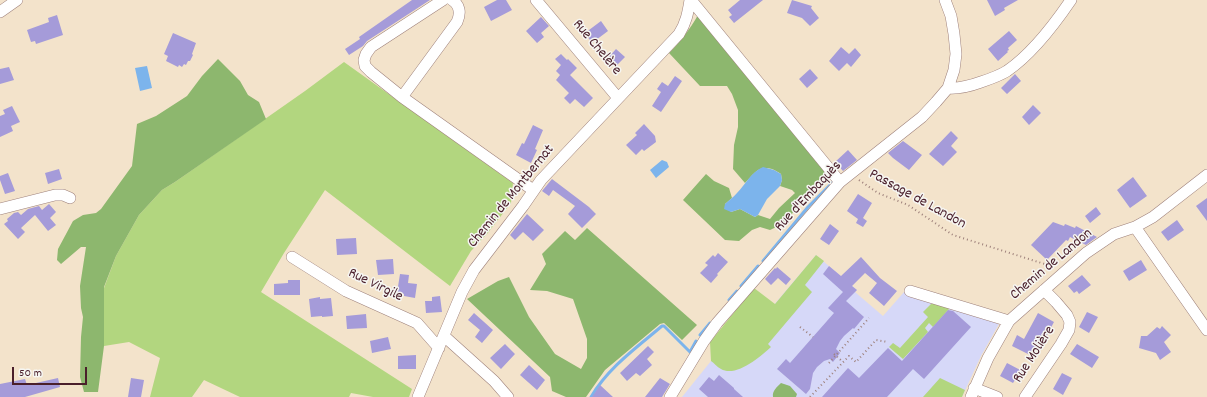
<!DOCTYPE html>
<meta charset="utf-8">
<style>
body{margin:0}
#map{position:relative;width:1207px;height:397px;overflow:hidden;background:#f3e3cb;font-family:Dekko,sans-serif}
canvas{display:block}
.scale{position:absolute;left:12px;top:367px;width:75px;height:18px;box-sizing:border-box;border:2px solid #4a1f2b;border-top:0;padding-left:5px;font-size:12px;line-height:14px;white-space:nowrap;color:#4a1f2b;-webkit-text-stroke:3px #f6f6f2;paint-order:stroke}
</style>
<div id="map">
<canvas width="1207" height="397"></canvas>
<div class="scale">50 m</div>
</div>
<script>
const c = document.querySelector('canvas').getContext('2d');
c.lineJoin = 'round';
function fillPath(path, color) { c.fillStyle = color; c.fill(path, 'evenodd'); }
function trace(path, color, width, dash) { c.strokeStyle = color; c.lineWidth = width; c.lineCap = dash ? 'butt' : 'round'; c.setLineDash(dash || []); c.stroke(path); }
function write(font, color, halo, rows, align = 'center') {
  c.font = font + ' Dekko,sans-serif'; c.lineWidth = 3; c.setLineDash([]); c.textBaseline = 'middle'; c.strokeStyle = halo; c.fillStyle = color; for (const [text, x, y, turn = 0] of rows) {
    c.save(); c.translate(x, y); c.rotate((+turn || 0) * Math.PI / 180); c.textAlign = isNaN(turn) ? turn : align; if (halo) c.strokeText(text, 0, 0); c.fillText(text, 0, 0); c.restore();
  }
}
const built = new Path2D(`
 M816,255L857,290L855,292L883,316L904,292L999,324L981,356L962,397H682L711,361L735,351Z`);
const green = new Path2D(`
 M344,62L513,183L511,203L487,234L471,251L450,286L325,190L284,253L261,292L412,389L409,397H373L351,393L349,397H240L204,380L192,397H150L160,358L129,342L104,346V288L116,256L139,215L162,190L175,182L305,91Z
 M816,255L824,261L805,285L812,292L768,344L771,347C761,356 736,378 721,369C717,367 714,363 711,361L710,342L754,288L775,304Z
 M934,303L950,308L933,327L929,323L925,328L928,332L903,359L889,347L893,343L900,348L928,317L923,312L931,304Z
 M940,378L965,390L962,397H923Z`);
const forest = new Path2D(`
 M698,15L828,174L814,185L785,223L770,230L760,227L752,230L739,241L725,240L683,200L706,174L714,181L729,188L732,198L725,204L731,212L740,209L755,217L758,215L770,219L779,208L795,193L792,190L780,186L782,180L781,174C778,172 775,170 772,169C758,165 754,174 745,183L733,169L734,145L738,127V110L732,94L727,86H700L669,53C681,41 690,29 698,15Z
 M218,59L240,81L248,95L259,102L266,119L175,182L162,190L139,215L116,256L104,287V346L98,392H84L80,377L81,337L83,317L81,308L80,286L86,247H81L61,264L57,260L58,249L73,221L83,215L96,213L101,209L132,166L137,124L156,116L187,96L202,76Z
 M587,228L697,325L682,340L664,323L660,324L605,370L586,397H566L552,391L550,377L467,299L498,281L509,277L529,317L555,354L581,369L587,358V339L573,299L547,291L530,290L546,264L542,254L565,231L575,240Z
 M781,383L790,386L797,394L796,397H773C772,391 777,387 781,383Z`);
const water = new Path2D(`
 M147,66L152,88L140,91L135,68Z
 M662,160L667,162L669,167L656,178L650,170Z
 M763,167L774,170L781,174L782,180L780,186L767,199L758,215L755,217L740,209L731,212L724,209L725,204C729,200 734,197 737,193C746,184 751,172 763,167Z`);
const stream = new Path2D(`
 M763,261L808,207L833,182
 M741,286L758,266
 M729,300L737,291
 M700,335L710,323
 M591,397C608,368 636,348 662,326H664L690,352L696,341`);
const building = new Path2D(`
 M412,0H430L367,41L363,46L349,55L345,49L360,39L359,37Z
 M497,0H506L512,10L491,21L484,7Z
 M740,0H763L734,23L729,17L732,15L728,10Z
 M792,0L812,6L811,8L819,18L810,26L802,18L787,13Z
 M987,0H1018L1004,8L1005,10L995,16Z
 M57,15L63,35L36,44L35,41L31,42L27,30L49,22L48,18Z
 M541,17L549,26L541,33L544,37L537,43L526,31Z
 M601,21L608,31L592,43L585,33Z
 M1009,31L1017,40L1008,48L1009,50L1007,51L1008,52L998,61L988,49Z
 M173,33L196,43L192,54L193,55L190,61H188L186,65L184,64L182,67L179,65L178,67L166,61L168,56L164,54Z
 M841,47L849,54L855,48L861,55L851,67L847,63L839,71L829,61Z
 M616,49L625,57L615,67L607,59Z
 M561,54L567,60L568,59L577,68L570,75L593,98L584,107L575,99L570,104L564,98L569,93L556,80L560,75L556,71L561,65L555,59Z
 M9,67L14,80L0,84V69Z
 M810,69L818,78L807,88L799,79Z
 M1015,74L1021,81L1007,94L1001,88Z
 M675,76L682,81L661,112L652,106L661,92L657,89L662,82L668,86Z
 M1033,105L1041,113L1029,125L1022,117Z
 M12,106L20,122L11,126L13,131L0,137V116L5,114L3,110Z
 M644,124L655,136L656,142L644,151L642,149L636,155L626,145L637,135L635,133Z
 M533,125L543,130L535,149L537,150L531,163L516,155L522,143L524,144Z
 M951,131L958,138L951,146L957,152L943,166L929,154Z
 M903,141L922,155L909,170L893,158L888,153Z
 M848,150L857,160L843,171L835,162Z
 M59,169L62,179L48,184L45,173Z
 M8,173L15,191L5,194L0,180V176Z
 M1133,177L1147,196L1130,208L1117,190Z
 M552,179L589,207L596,214L582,228L568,214L575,206L553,190L549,196L542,191Z
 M858,194L872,203L863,218L867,221L863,227L856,223L858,219L847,211Z
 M1207,198V221L1196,206Z
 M49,204L56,212L50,218L56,225L48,231L35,215L21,228L25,232L18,239L4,224L8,221L7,219L14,213L18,212L21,215L28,209L39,206L42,210Z
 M1096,207L1101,214L1090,223L1085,216Z
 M527,214L544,230L533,241L523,232L515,240L510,235Z
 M1177,220L1184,230L1168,241L1161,232Z
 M1053,222L1064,226L1065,224L1075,228L1076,226L1097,237L1086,245L1070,237L1068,241L1066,240L1047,260L1031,245Z
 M830,224L839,231L829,245L820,239Z
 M356,238L357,254L337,255L336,239Z
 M718,253L728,262L717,274L718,275L711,283L700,273L708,265L705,263L713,255L715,257Z
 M861,257L880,278L897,291L884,306L869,293L877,283L865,273L852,286L857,290L846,301L864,317L854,329L853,328L844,336L840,341L836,349L840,353L833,362L830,359L824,361L817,367L813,373L810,389L806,394L777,369L786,359L790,363L834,313L828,308L843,292L823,274L829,266L841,276Z
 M393,259L394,274L378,275L376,260Z
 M1141,260L1147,270L1129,281L1123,271Z
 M777,267L791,279L786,285L778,278L771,285L765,279L775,268L776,269Z
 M400,274L409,275L408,283L417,284L415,298L404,296V294L397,293Z
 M1082,275L1091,285L1079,294L1077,291L1074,293L1068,286Z
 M288,280H300V295H274V284L288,283Z
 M440,296L442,312L426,313L425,301H432V297Z
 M320,297V299L331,298L333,316L322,317V316L311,317L309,299Z
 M948,310L953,311L971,327L924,379L913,369L887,397H822L848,368L859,378L888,348L902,361Z
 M1087,312L1098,317L1089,333L1079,327Z
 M474,313L493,330L482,343L475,337L480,330L468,320Z
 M1038,313L1054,322L1047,335L1043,333L1032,356L1012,346L1017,335L1024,339Z
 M366,314L367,328L347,329L346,316Z
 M1162,326L1171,335L1164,342L1171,352L1160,360L1156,353L1139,348L1141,336H1147L1157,327L1160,329Z
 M388,337L391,349L372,353L370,341Z
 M505,344L515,354L501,369L490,358Z
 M1077,344L1099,357L1092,368L1070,354Z
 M648,346L654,352L647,359L652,365L640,376L636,373L627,381L620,373Z
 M416,355V369H398V356Z
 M1007,363L1024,372L1019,382L1015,380L1013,383L1000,376Z
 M529,365L545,380L537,390L520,375Z
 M1062,373L1072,378L1063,395L1053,389Z
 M719,375L734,388V389L743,397H708L699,389L709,377L714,381Z
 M58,378L60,387L25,397H0V384L25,379L27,385Z
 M131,378L144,380L141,397H128Z
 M660,378L670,384L662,397H645Z
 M600,385L613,397H592Z`);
const path = new Path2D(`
 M859,180L878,193L908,205L953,235L1054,267
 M800,327L813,337
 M834,354L843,362
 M829,363L869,318
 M810,397L849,356L856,362L876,340L888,342`);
const minor = new Path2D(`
 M443,0L371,47L366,54L364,60L365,66L371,72L402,97L533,190
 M536,0L618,98
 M691,0L840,182
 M0,12L17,0
 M948,88C960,89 970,86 981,82C990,79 999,76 1007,71C1032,54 1054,25 1071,0
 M402,97L457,22C461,13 460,5 452,0
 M0,209L55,195H63L70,198
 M1135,227L1207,330
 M292,257L346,291L417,323L439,348
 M910,291L1009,321
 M444,336L494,381L508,397
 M974,388L997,397
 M418,397L462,292L474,270L523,206L541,180L679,34C686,23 688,13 690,0
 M670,397L704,341L717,323L840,182L922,117L936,102L948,88L954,70L956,54L954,34L951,16L945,0
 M971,397L988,358L1009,321L1086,253L1114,234L1135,227L1153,217L1207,175
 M1025,397L1061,344L1069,330L1070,322L1067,315L1056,302L1044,290`);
const streetNames = [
 ["Rue Chelère",596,48,50],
 ["Chemin de Montbernat",512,197,-51],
 ["Rue d'Embaquès",809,197,-47],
 ["Passage de Landon",917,200,29],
 ["Chemin de Landon",1052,265,-40],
 ["Rue Virgile",375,286,26],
 ["Rue Molière",1035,355,-57]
];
fillPath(built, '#d6d8f8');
fillPath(green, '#b2d67f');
fillPath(forest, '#8db76e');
fillPath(water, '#7cb4ec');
trace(stream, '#7cb4ec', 3);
fillPath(building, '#a59bd9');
trace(minor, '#9e817b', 12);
trace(path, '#9e817b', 2, [1, 3]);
trace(minor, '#fff', 11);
write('15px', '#4a1f2b', '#f6f6f2', streetNames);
</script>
